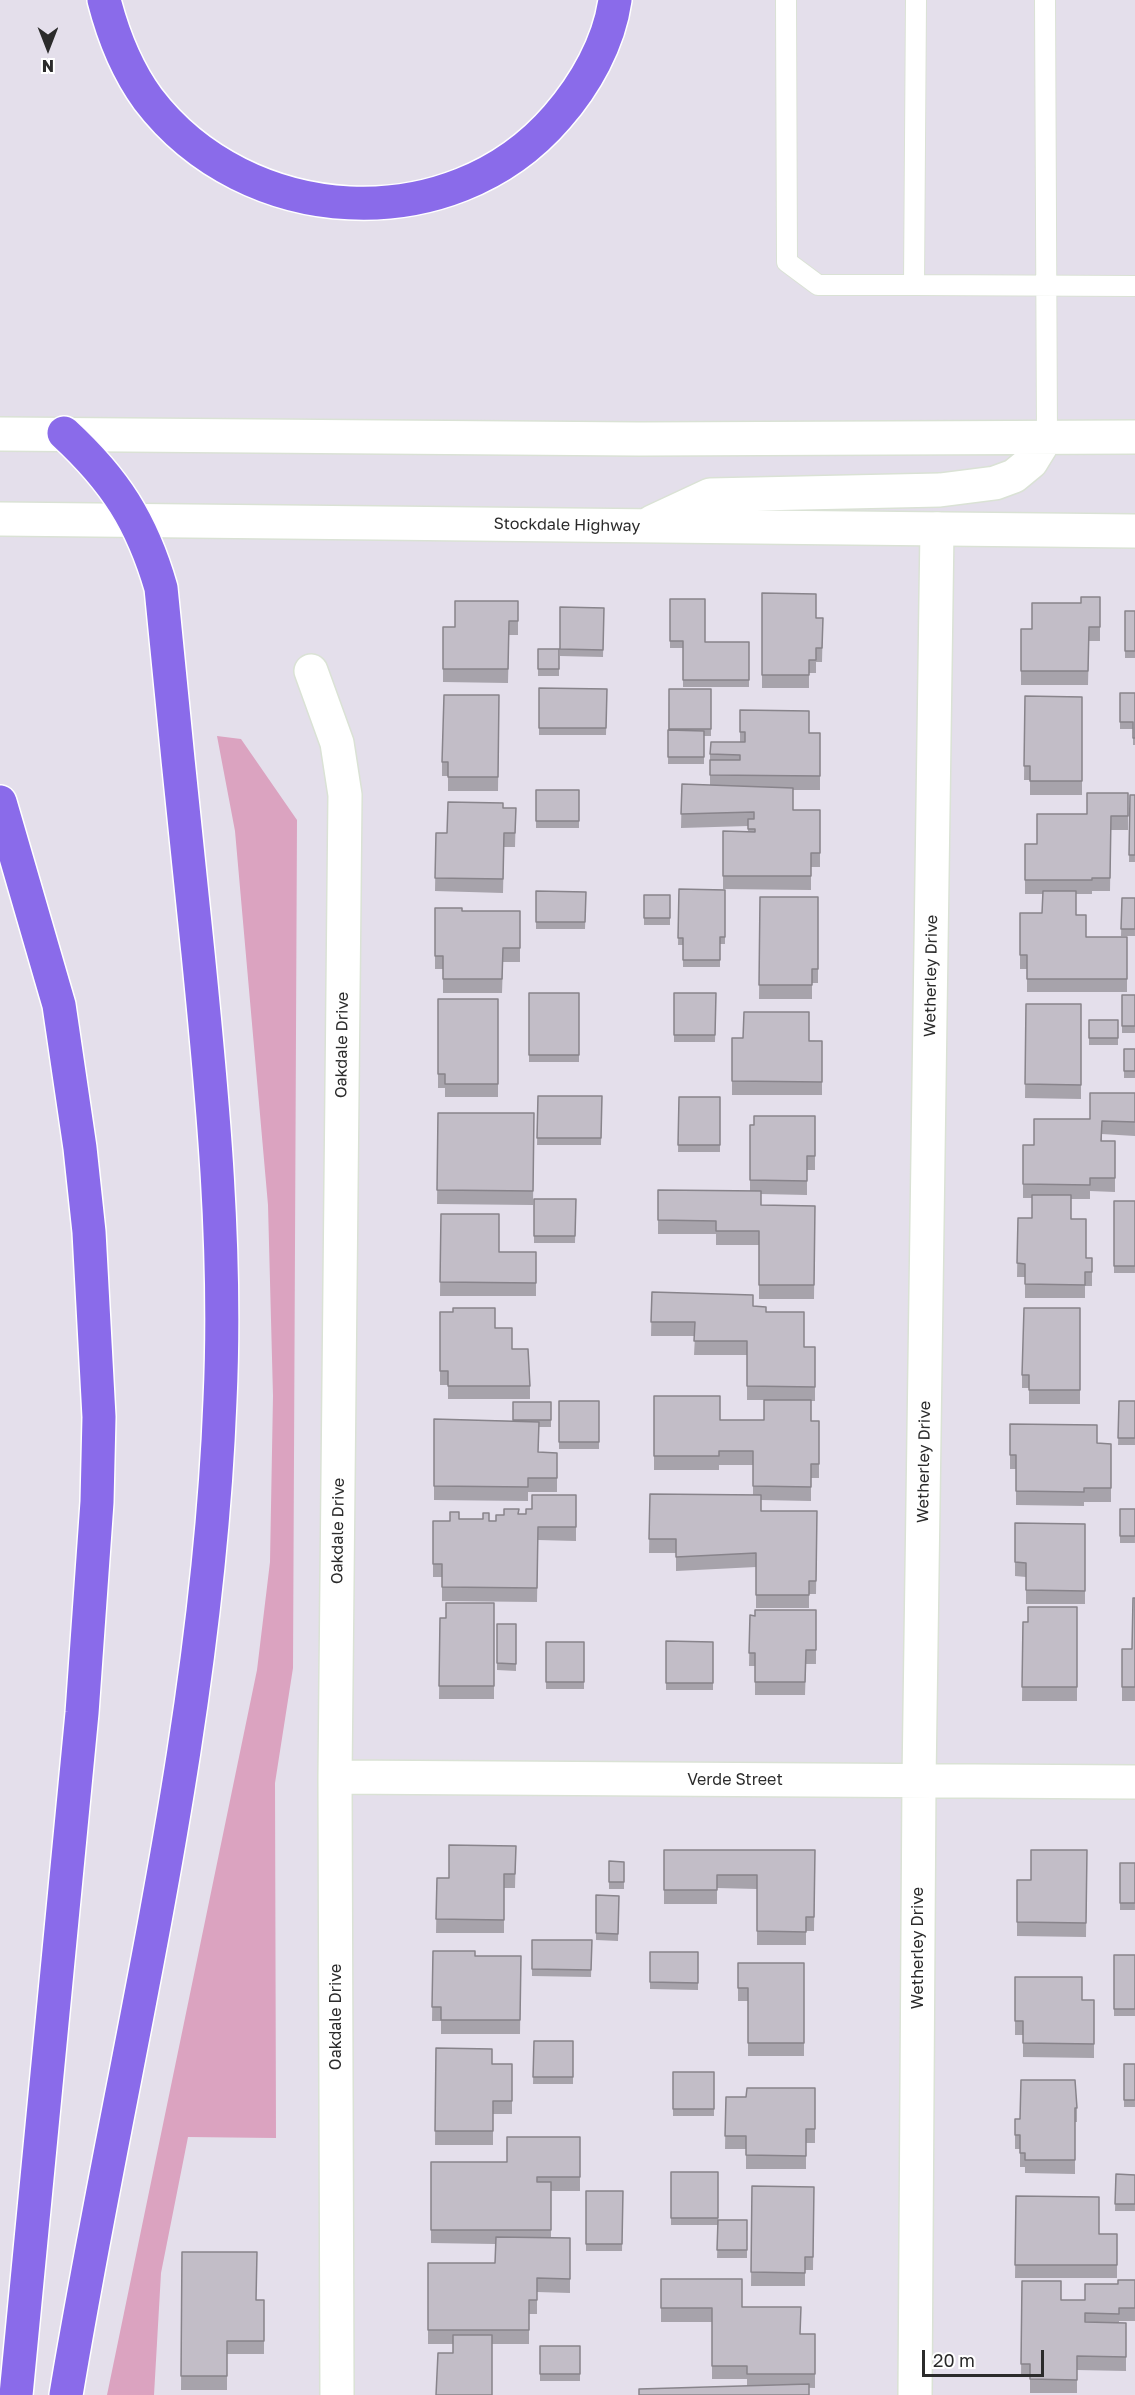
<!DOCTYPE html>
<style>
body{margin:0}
#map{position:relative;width:1135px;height:2395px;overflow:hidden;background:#e4dfeb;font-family:"Golos Text",sans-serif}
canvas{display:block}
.north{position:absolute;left:18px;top:18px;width:60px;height:60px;-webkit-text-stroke:4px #fff;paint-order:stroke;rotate:180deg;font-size:16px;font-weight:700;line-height:24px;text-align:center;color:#2b2b2b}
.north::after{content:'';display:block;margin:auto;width:21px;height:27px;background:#2b2b2b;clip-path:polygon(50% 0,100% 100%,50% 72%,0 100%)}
.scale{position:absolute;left:922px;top:2350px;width:122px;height:27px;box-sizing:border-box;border:3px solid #2b2b2b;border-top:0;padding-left:8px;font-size:18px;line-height:21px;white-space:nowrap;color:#2b2b2b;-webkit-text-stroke:4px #fff;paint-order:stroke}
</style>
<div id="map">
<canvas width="1135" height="2395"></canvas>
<div class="north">N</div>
<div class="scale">20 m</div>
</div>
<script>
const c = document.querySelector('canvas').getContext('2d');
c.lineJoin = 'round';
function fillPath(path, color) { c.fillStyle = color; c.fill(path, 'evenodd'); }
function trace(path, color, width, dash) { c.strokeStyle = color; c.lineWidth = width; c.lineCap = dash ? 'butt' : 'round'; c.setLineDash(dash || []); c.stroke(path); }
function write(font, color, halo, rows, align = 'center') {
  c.font = font + ' "Golos Text",sans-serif'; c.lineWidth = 5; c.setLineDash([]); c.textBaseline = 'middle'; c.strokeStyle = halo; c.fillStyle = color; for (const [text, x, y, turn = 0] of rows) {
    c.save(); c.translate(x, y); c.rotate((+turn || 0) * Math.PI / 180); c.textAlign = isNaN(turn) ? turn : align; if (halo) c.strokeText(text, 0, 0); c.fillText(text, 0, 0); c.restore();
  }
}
const green = new Path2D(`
 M217,736L241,739L297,820L293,1668L275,1783L276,2138L188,2137L161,2273L154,2395H107L257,1670L270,1562L273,1396L268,1205L235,831Z`);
const lane = new Path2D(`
 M786,0L787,262L818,285H914L916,0
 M1045,0L1047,436
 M914,285L1135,286`);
const street = new Path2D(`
 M311,671L337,743L345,795L335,1777L337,2395
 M335,1777L1135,1782
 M915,2395L919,1781L937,529`);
const secondary = new Path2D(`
 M0,434L639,439L1135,437
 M0,519L1135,531
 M652,522L710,495L940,490L995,483L1014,476L1031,462L1047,436`);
const highway = new Path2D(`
 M104,0C113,35 126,69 148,99C246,228 450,241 557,117C585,85 609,43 615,0
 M64,433C115,480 142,522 161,588C173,710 185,831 198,953C213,1102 227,1250 220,1400C207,1737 121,2064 66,2395
 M0,802L59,1005L80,1148L89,1232L99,1417L97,1502L82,1713L16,2395`);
const wall = new Path2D(`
 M762,593L816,618H823L822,662H816V673H809V688H762Z
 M1100,597V641H1089L1088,685H1021V629H1032L1081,603Z
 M670,599L705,642H749V687H683V648H670Z
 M518,601V635H509L508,683L443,682V627H455Z
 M560,607L604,608L603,657L560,656Z
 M1125,611H1135V658H1125Z
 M538,649H559V676H538Z
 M539,688L607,689L606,735H539Z
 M669,689H711V736H704V764H668Z
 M1120,693H1135V745H1133V729H1120Z
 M499,695L498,791H448V776H442V762Z
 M1025,696L1082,697V795H1030V780H1024Z
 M740,710L809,733H820V790H793V810H820V867H811V890L723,889V831L748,832V826L681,828L682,784L710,785V754L740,742Z
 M536,790H579V828H536Z
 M1128,793V830H1111L1110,891H1092V894H1076V915L1086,937H1127V992H1027V969H1020V913H1042L1043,894H1025V844H1037L1087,814Z
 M1130,795H1135V862H1129Z
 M503,808H516L515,847H504L503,893L435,891L436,833H447Z
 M679,889L725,890V944H720V967H683V945H678Z
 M536,891L586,892L585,929H536Z
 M644,895H670V925H644Z
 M760,897H818V983H812V999H759Z
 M1122,898H1135V936H1121Z
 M435,908L462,911H520V962H503L502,993H443V969H435Z
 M529,993H579V1062H529Z
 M674,993H716L715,1042H674Z
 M1122,995H1135V1033H1122Z
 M438,999H498V1097H445V1088H438Z
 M1026,1004H1081V1099L1025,1098Z
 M1089,1020H1118V1045H1089Z
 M732,1038L822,1041V1095H732Z
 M1124,1049H1135V1078H1124Z
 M1135,1093V1136L1102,1134V1141H1115V1192L1090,1191V1199H1071V1219L1086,1258H1092V1286H1085V1298H1025V1277H1017L1018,1218H1032V1198H1023V1145H1034L1090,1119Z
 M538,1096H602L601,1145H537Z
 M679,1097H720V1152H678Z
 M438,1113H534L533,1205L437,1204Z
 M815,1116V1170H807V1195L761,1194V1205L815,1206L814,1299H759V1245H716V1234H658V1190L750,1191V1125Z
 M534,1199H576L575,1243H534Z
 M1114,1201H1135V1273H1114Z
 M441,1214L499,1252H536V1296H440Z
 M652,1292L753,1306L766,1312L804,1347H815V1401H811V1421H819V1478H811V1501L761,1500V1511H817L816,1594H809V1608H756V1567L676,1571V1553H649L650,1494L753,1495V1465H719V1470H654V1396L720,1420H764V1400H747V1355H694L695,1336H651Z
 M1080,1308V1404H1029V1388H1022V1375Z
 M440,1312L495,1328L512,1349L530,1386V1399H448V1385H440Z
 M559,1401H599V1449H559Z
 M1119,1401H1135V1445H1118Z
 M513,1402H551V1427H539L538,1452L557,1453V1492H528V1501L434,1500V1419L513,1421Z
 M1010,1424L1097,1443L1111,1444V1502H1084V1506L1016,1505V1469H1010Z
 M576,1495V1541L538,1540L537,1602L442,1601V1577H433V1521H450L459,1519L496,1521L519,1514H526L532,1509Z
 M1120,1509H1135V1543H1120Z
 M1015,1523L1085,1524V1604H1026V1577L1015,1576Z
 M1135,1598V1701H1122V1649H1132Z
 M494,1603V1699H439L440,1618H446Z
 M1077,1607V1701H1022L1023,1622H1028Z
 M816,1610V1664H806L805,1695H755V1666H749L750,1615L755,1616Z
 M497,1624H516V1671L497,1670Z
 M666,1641L713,1642V1690H666Z
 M546,1642H584V1689H546Z
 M516,1846L515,1888H504V1933H436L437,1878H449Z
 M664,1850H815L814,1931H806V1945H757V1889L717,1888V1904H664Z
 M1087,1850L1086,1937L1017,1936V1880H1031Z
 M609,1861L624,1862V1889H609Z
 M1120,1863H1135V1910H1120Z
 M596,1895L619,1896L618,1941L596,1940Z
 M532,1940H592L591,1977L532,1976Z
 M433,1951L475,1956H521L520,2034H441V2021H432Z
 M650,1952H698V1990L650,1989Z
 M1114,1955H1135V2016H1114Z
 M738,1963H804V2056H748V2001H738Z
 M1015,1977L1082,2000H1094V2058L1023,2057V2035H1015Z
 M534,2041H573V2084H533Z
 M436,2048L492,2064H512V2114H493V2145H435Z
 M1124,2064H1135V2107H1124Z
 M673,2072H714V2116H673Z
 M815,2088V2143H806V2169H746V2149H725L726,2097H746Z
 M1077,2108V2122H1075V2174L1025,2173V2167H1020V2149H1015V2135L1020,2119Z
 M580,2137V2191H551V2238H570V2293L537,2292V2314H529V2344H492L453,2353V2344H428V2263H495V2244L431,2243V2162H507Z
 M671,2172H718V2220H747V2258H717L718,2225H671Z
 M1116,2174L1135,2175V2211H1115Z
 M752,2186L814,2187L813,2270H805V2286H751Z
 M586,2191H623L622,2251H586Z
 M1016,2196L1099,2234H1117V2278H1015Z
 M182,2252L257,2300H264V2354H227V2390H181Z
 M661,2279L742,2307L801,2334H815V2388L747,2386V2379H712V2322H661Z
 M1135,2280V2321H1119V2323H1126V2371L1077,2370V2393H1030V2377H1021L1022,2281L1061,2300H1085L1118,2284Z
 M540,2346H580V2381H540Z`);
const building = new Path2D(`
 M762,593L816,594V618H823L822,648H816V660H809V675H762Z
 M1081,597H1100V627H1089L1088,671H1021V629H1032V603H1081Z
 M670,599H705V642H749V680H683V641H670Z
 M455,601H518V621H509L508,669H443V627H455Z
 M560,607L604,608L603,650L560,649Z
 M1125,611H1135V651H1125Z
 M538,649H559V669H538Z
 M539,688L607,689L606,728H539Z
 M669,689H711V729H669Z
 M1120,693H1135V738H1133V722H1120Z
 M444,695H499L498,777H448V762H442Z
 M1025,696L1082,697V781H1030V766H1024Z
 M740,710L809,711V733H820V776L710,775V760H740V755L710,754L711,742H745V732H740Z
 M668,730L704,731V757H668Z
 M682,784L793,788V810H820V853H811V876H723V831L755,832V829H748V819H754V812L681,814Z
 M536,790H579V821H536Z
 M1087,793H1128V816H1111L1110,878H1092V880H1025V844H1037V814H1087Z
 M1130,795H1135V855H1129Z
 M448,802L503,803V808H516L515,833H504L503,879L435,878L436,833H447Z
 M679,889L725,890V937H720V960H683V938H678Z
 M536,891L586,892L585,922H536Z
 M1043,891H1076V915H1086V937H1127V979H1027V955H1020V913H1042Z
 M644,895H670V918H644Z
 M760,897H818V969H812V985H759Z
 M1122,898H1135V929H1121Z
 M435,908H462V911H520V948H503L502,979H443V956H435Z
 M529,993H579V1055H529Z
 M674,993H716L715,1035H674Z
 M1122,995H1135V1026H1122Z
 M438,999H498V1084H445V1074H438Z
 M1026,1004H1081V1085L1025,1084Z
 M744,1012H809V1041H822V1082L732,1081V1038H743Z
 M1089,1020H1118V1038H1089Z
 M1124,1049H1135V1071H1124Z
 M1090,1093H1135V1122L1102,1121L1101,1141H1115V1178H1090V1185L1023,1184V1145H1034V1119H1090Z
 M538,1096H602L601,1138H537Z
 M679,1097H720V1145H678Z
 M438,1113H534L533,1191L437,1190Z
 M754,1116H815V1156H807V1181L750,1180V1125H754Z
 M658,1190L761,1191V1205L815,1206L814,1285H759V1231H716V1221L658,1220Z
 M1032,1195H1071V1219H1086V1258H1092V1272H1085V1285L1025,1284V1264L1017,1263L1018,1218H1032Z
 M534,1199H576L575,1236H534Z
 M1114,1201H1135V1266H1114Z
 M441,1214H499V1252H536V1283L440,1282Z
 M652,1292L753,1295V1306L766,1307V1312H804V1347H815V1387L747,1386V1341H694L695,1322H651Z
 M453,1308H495V1328H512V1349H528L530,1386H448V1371H440V1312H453Z
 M1024,1308H1080V1390H1029V1375H1022Z
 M654,1396H720V1420H764V1400H811V1421H819V1464H811V1487L753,1486V1451H719V1456H654Z
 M559,1401H599V1442H559Z
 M1119,1401H1135V1438H1118Z
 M513,1402H551V1420H513Z
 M434,1419L539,1422L538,1452L557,1453V1478H528V1487L434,1486Z
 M1010,1424L1097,1425V1443L1111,1444V1488H1084V1492L1016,1491V1455H1010Z
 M650,1494L761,1495V1511H817L816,1581H809V1595H756V1553L676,1557V1539H649Z
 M532,1495H576V1527H538L537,1588L442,1587V1564H433V1521H450V1512H459V1519H483V1513H489V1521H496V1515H504V1509H519L518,1514H526V1509H532Z
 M1120,1509H1135V1536H1120Z
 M1015,1523L1085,1524V1591L1026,1590V1563L1015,1562Z
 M1133,1598H1135V1687H1122V1649H1132Z
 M446,1603H494V1686H439L440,1618H446Z
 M1028,1607H1077V1687H1022L1023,1622H1028Z
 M755,1610H816V1650H806L805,1682H755V1653H749L750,1615L755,1616Z
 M497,1624H516V1664L497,1663Z
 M666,1641L713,1642V1683H666Z
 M546,1642H584V1682H546Z
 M449,1845L516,1846L515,1874H504V1920L436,1919L437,1878H449Z
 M664,1850H815L814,1917H806V1932L757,1931V1875H717V1890H664Z
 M1031,1850H1087L1086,1923L1017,1922V1880H1031Z
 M609,1861L624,1862V1882H609Z
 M1120,1863H1135V1903H1120Z
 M596,1895L619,1896L618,1934L596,1933Z
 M532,1940H592L591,1970L532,1969Z
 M433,1951H475V1956H521L520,2020H441V2007H432Z
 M650,1952H698V1983L650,1982Z
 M1114,1955H1135V2009H1114Z
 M738,1963H804V2043H748V1988H738Z
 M1015,1977H1082V2000H1094V2044L1023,2043V2021H1015Z
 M534,2041H573V2077H533Z
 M436,2048L492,2049V2064H512V2101H493V2131H435Z
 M1124,2064H1135V2100H1124Z
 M673,2072H714V2109H673Z
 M1021,2080H1075L1077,2108H1075V2160H1025V2153H1020V2135H1015V2119H1020Z
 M747,2088H815V2129H806V2156L746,2155V2136H725L726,2097H746Z
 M507,2137H580V2177H537V2182H551V2230H431V2162H507Z
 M671,2172H718V2218H671Z
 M1116,2174L1135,2175V2204H1115Z
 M752,2186L814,2187L813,2257H805V2273L751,2272Z
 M586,2191H623L622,2244H586Z
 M1016,2196L1099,2197V2234H1117V2265H1015Z
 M718,2220H747V2250H717Z
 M496,2237L570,2238V2279L537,2278V2300H529V2330H428V2263H495Z
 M182,2252H257L256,2300H264V2341H227V2376H181Z
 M661,2279H742V2307H801L800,2334H815V2374H747V2366H712V2308H661Z
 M1118,2280H1135V2308H1119V2314L1085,2313V2322L1126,2323V2357L1077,2356V2380L1030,2379V2364H1021L1022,2281H1061V2300H1085V2284H1118Z
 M453,2335H492V2395H436L438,2353H453Z
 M540,2346H580V2374H540Z
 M809,2384V2395H639V2389Z`);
const streetNames = [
 ["Stockdale Highway",567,525,1],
 ["Wetherley Drive",931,976,-89],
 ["Oakdale Drive",342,1045,-89],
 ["Wetherley Drive",924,1462,-89],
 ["Oakdale Drive",338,1531,-89],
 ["Verde Street",735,1780],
 ["Wetherley Drive",918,1948,-90],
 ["Oakdale Drive",336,2017,-90]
];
fillPath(green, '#dba3c0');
trace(lane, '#dae2d5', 22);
trace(street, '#dae2d5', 36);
trace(secondary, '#dae2d5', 36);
trace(highway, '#fff', 36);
trace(lane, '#fff', 20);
trace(street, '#fff', 33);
trace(secondary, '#fff', 33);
trace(highway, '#8a6bea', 33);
fillPath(wall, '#a7a3ab');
fillPath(building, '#c2bdc7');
trace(building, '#88848b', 1.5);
write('16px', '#2b2b2b', '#fff', streetNames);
</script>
